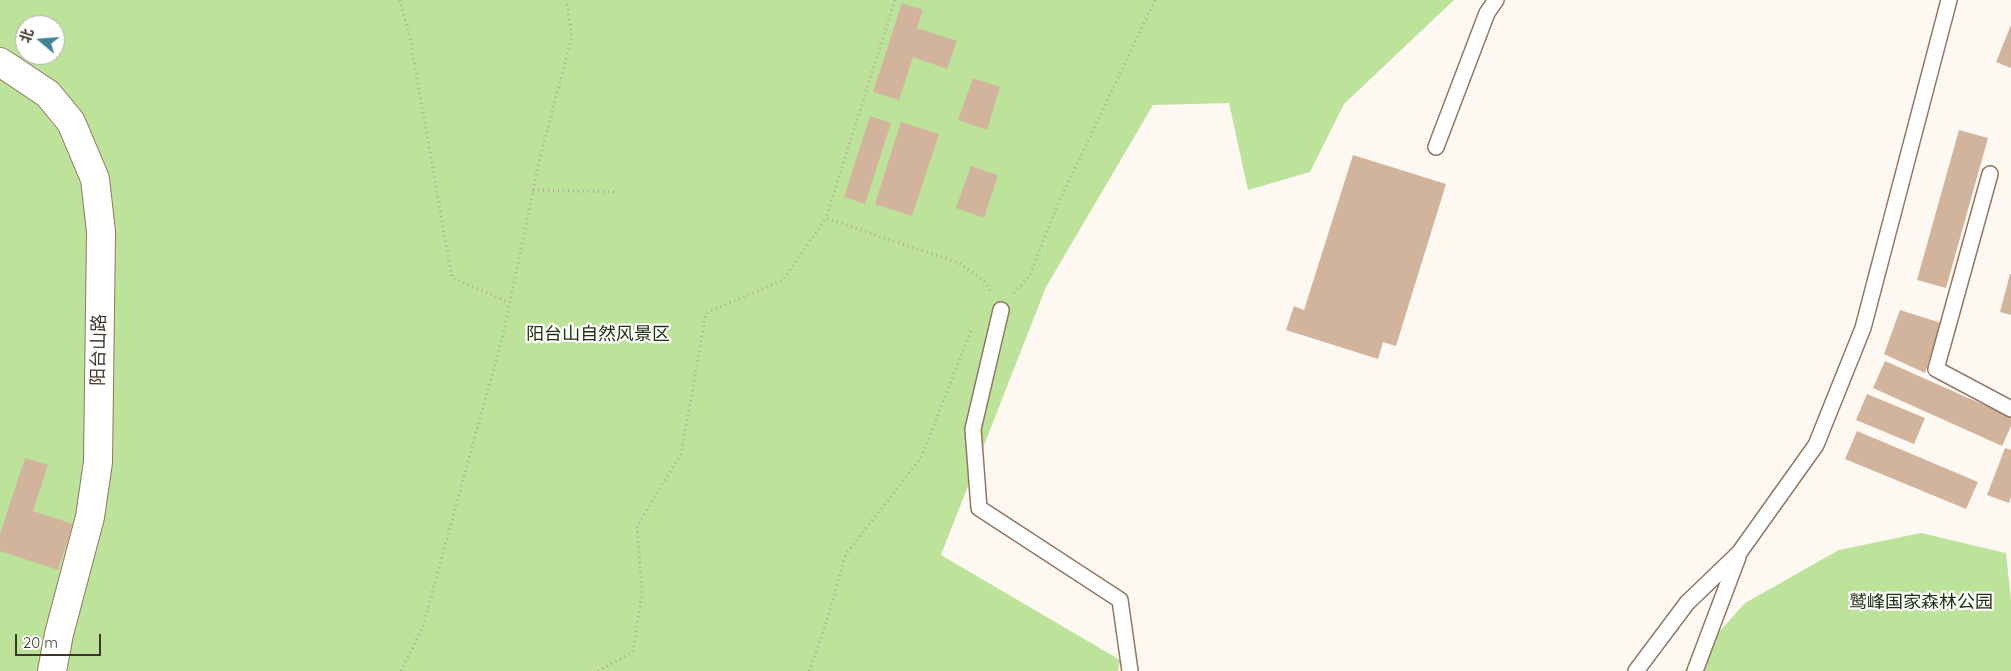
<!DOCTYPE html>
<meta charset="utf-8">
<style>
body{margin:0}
#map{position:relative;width:2011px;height:671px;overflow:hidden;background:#fef8f3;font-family:Quicksand,"Noto Sans SC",sans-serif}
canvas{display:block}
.north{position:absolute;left:15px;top:15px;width:50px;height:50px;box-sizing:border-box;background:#fff;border:1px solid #b3aeaa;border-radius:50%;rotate:288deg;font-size:14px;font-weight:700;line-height:20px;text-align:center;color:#41352b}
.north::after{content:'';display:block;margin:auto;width:18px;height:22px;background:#428395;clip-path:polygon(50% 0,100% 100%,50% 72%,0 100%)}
.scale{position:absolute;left:15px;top:634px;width:86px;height:22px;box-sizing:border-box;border:2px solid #41352b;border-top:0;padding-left:6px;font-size:15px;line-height:18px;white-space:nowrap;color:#41352b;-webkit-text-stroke:4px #fff;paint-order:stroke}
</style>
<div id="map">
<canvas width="2011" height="671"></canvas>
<div class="north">北</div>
<div class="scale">20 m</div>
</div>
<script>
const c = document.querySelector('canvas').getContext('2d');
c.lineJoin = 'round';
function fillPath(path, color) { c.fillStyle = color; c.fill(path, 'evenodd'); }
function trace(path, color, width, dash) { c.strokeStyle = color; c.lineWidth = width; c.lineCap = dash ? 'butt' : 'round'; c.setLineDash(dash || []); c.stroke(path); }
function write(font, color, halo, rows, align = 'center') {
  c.font = font + ' Quicksand,"Noto Sans SC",sans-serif'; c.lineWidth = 4.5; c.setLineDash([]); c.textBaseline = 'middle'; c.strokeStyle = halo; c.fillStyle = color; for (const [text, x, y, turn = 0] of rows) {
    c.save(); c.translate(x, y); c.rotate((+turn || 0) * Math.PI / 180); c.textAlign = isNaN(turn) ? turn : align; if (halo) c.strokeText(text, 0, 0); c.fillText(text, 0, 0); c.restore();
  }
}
const green = new Path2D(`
 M0,0H1454L1344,104L1310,172L1248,190L1229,103L1153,105L1046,287L941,555L1120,660L1118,671H0ZM25,25H55V55H25Z
 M1921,533L2006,553L2011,601V671H1684L1745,603L1839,550Z`);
const building = new Path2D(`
 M902,3L923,10L917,28L957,41L947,69L913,57L899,100L873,92Z
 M2011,25V68L1996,62Z
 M973,78L1000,87L987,130L958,120Z
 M870,116L891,123L865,204L844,197Z
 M901,122L939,134L912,216L875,204Z
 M1959,130L1988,138L1946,288L1917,280Z
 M1353,155L1446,184L1396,346L1383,342L1378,359L1286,330L1294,306L1304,310Z
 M971,166L998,175L984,218L956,208Z
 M2010,274H2011V315L2000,312Z
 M1900,310L1941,323L1925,373L1884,354Z
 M1885,361L2011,417V426L2002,446L1873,388Z
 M1867,394L1925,418L1914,444L1856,420Z
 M1857,431L1978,482L1966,509L1845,459Z
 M2005,448L2011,450V497L2009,503L1987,495Z
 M25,458L48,465L33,511L73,524L58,570L0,551V534Z`);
const path = new Path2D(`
 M400,0L410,38L452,278L509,302
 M895,0L826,218L959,263L984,281L991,292
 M533,190L618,192
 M1014,293L1029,277L1057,206L1155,0
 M401,671L423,626L504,331L539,162L572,36L566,0
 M598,671L633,652L642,592L637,526L681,454L706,313L783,280L826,218
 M809,671L824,630L846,554L921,458L971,330`);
const service = new Path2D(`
 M1436,147L1487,13L1496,0
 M1990,174L1936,369L2011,409
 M1001,310L973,429L979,508L1120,600L1130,671
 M1636,671L1687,603L1739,553L1816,445L1863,328L1949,0
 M1695,671L1738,557`);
const tertiary = new Path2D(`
 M0,62L48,94L71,122L95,179L101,232L98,462L90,517L59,634L52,671`);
const parkNames = [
 ["阳台山自然风景区",598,335],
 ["鹫峰国家森林公园",1921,603]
];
const streetNames = [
 ["阳台山路",99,350,-89]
];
fillPath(green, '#bde29a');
fillPath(building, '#d2b49c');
trace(service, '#937760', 18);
trace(tertiary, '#937760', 30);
trace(path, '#b0a8a1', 3, [1, 4]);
trace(service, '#fff', 15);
trace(tertiary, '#fff', 28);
write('18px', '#213110', '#fff', parkNames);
write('18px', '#41352b', '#fff', streetNames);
</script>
